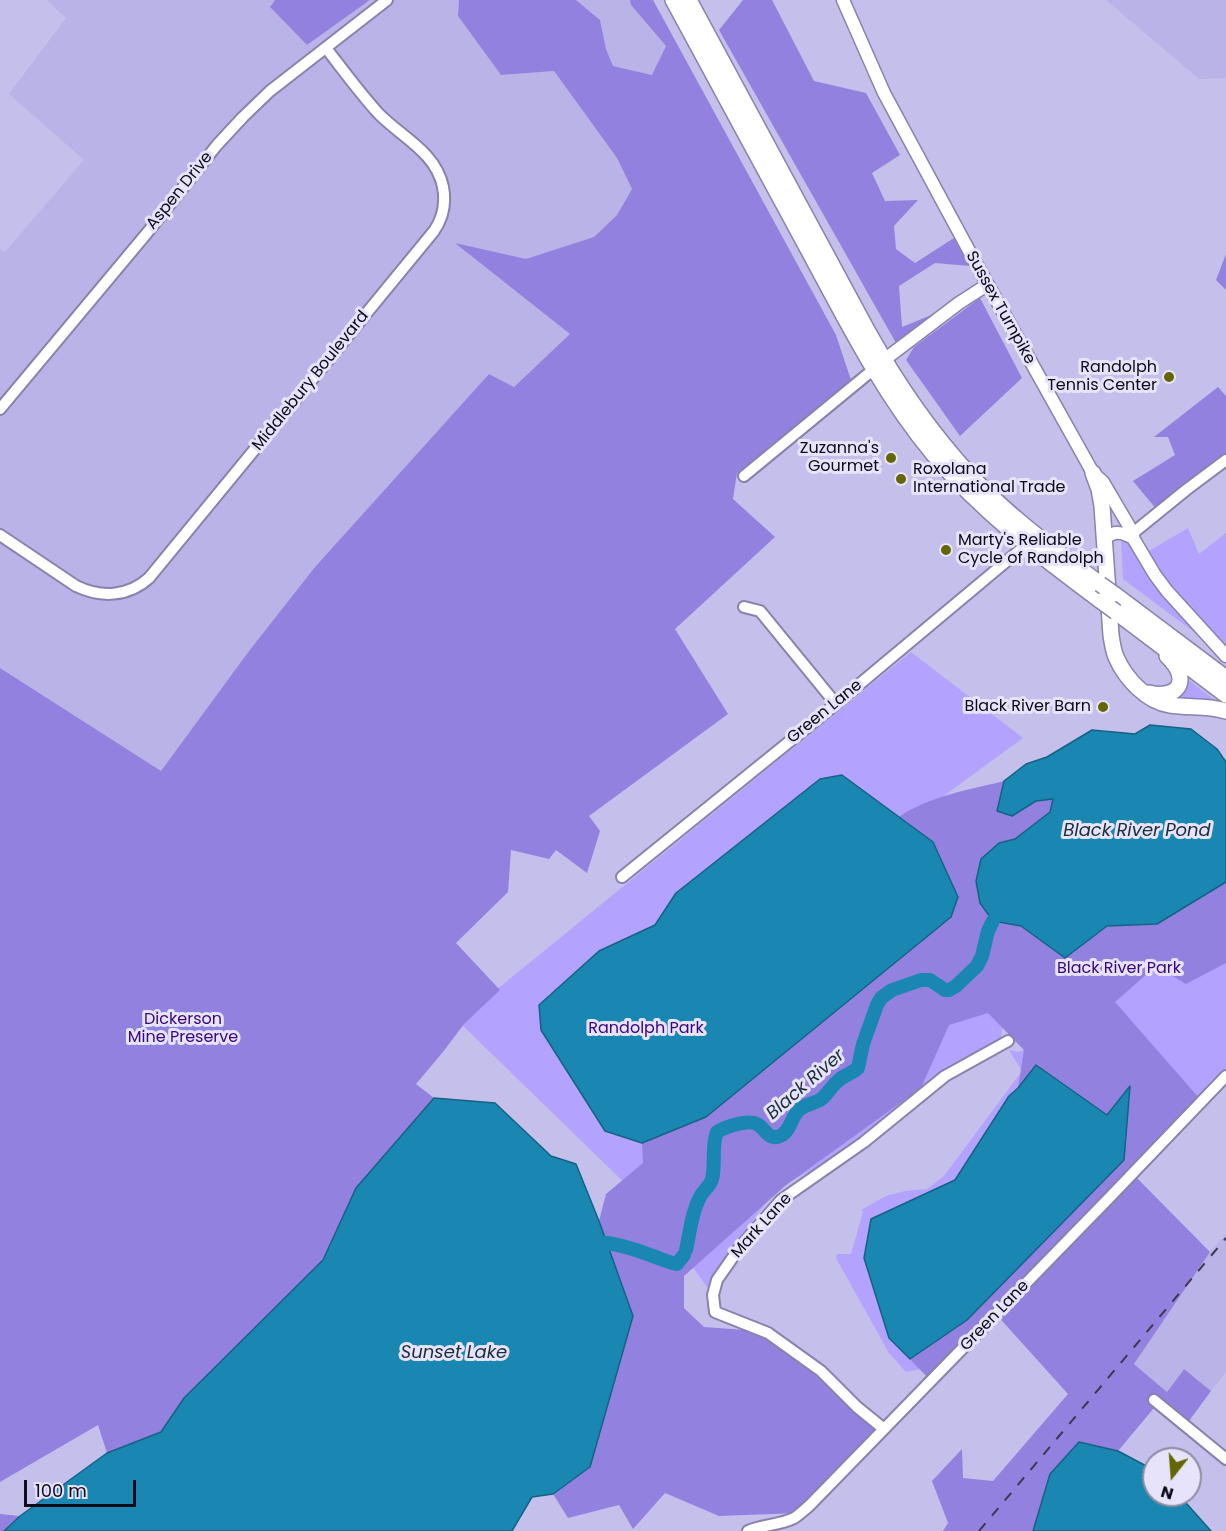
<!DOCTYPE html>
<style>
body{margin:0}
#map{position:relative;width:1226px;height:1531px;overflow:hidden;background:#c5bfec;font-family:Poppins,sans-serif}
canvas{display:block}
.north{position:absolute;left:1142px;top:1447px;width:60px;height:60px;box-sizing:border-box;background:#e6e3fa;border:2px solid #8f8ca0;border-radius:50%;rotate:197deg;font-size:16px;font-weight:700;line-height:24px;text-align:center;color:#0d0a1a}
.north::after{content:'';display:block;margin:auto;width:21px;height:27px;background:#646601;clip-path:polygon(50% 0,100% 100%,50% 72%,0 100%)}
.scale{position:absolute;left:24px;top:1480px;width:112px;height:27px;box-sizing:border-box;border:3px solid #0d0a1a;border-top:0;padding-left:8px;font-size:18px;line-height:21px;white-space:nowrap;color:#0d0a1a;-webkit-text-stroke:4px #e6e3fa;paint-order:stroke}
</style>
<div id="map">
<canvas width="1226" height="1531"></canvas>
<div class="north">N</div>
<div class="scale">100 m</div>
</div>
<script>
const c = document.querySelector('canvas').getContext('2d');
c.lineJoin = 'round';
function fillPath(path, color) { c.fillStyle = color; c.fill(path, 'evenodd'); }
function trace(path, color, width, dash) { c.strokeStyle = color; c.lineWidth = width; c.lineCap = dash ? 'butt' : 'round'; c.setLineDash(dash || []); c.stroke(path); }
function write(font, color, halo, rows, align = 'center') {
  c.font = font + ' Poppins,sans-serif'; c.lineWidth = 6; c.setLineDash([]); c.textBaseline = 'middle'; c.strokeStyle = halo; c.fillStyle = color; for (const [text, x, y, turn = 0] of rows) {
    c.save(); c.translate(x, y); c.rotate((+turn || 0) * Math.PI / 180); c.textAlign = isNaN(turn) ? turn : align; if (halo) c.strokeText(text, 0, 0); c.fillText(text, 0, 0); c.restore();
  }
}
const built = new Path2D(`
 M47,0H275L270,7L307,45L370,0H459L458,16L501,75L554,71L617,158L632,189L617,215L594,237L526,260L456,243L571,334L514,387L489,374L315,567L249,651L161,772L0,668V249L5,252L84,160L9,94L66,18Z
 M576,0H630L631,5L666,46L653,75L613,66L606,49L600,20Z
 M1106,0H1226V78L1199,79Z
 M1226,1234V1372L1211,1391L1183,1369L1167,1392L1134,1364L1210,1252Z`);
const green = new Path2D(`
 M1120,517L1142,555L1188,528L1199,554L1226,533V652L1217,649L1123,579Z
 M911,652L1023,738L919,814L1001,922L1226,758V1068L932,1367L906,1372L889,1353L836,1258L837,1254H851L863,1212L861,1210L886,1196L905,1191L927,1189L944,1176L1022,1071L1009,1050L1019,1052L1027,1048L1004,1026L1002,1030L1001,1038L947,1067L846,1151L786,1184L770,1198L756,1216L710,1291L684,1255L639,1197L458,1021Z
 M1187,679L1223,706L1171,698Z`);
const forest = new Path2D(`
 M275,0H370L307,45L270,7Z
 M459,0H576L600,20L606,49L613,66L652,75L666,46L631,5L630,0H653L836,335L851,380L737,473L733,499L775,537L675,629L728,714L589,816L600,831L587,873L556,850L549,859L511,850L508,892L456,943L500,990L464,1024L443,1052L416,1084L434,1098L356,1188L323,1260L184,1398L161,1432L107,1453L98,1425L0,1482V668L161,771L249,651L315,567L489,374L514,387L570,334L455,243L526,259L594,237L617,215L632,189L617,158L554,71L501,75L458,16Z
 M743,0H772L814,81L866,93L900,155L872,173L885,201L918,200L894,226L896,249L915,263L954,238L970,266L935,263L899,286L902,327L941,311L907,338L896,343L719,30Z
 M1226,254V290L1216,280Z
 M980,298L1022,378L960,436L906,360L914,347Z
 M1218,387L1226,396V457L1157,510L1133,481L1175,455L1168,437H1154Z
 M1004,781L998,811L1012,816L1036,801L1053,798L1050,812L1015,839L999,843L993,921L1021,926L1065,958L1107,926L1157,924L1226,882V963L1186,984L1156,966L1115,1002L1199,1098L1131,1172L1210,1252L1134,1364L1167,1392L1184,1369L1211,1391L1186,1425L1159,1402L1118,1451L1079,1442L1050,1474L1033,1531H943L948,1523L932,1481L962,1449L963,1478L993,1481L1068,1394L995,1313L928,1378L910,1359L967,1320L1124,1160L1130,1087L1107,1116L1036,1065L1018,1088L1024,1050L988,1013L949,1025L921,1088L785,1186L684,1276V1308L704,1327L773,1332L878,1432L798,1513L719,1516L665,1493L633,1529L619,1505L568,1518L553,1494L590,1467L633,1316L599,1221L606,1194L643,1163L642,1143L706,1117L958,897L933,842L899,817C929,796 969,790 1004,781Z
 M0,1514L20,1516L4,1531H0Z`);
const water = new Path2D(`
 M1150,725L1191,729L1217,749L1226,762V882L1157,924L1107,926L1065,958L1021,926L993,921L980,903L976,881L981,859L999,843L1015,839L1050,812L1053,799L1036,801L1012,816L997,811L1004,781L1026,764L1047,757L1092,730L1135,734Z
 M842,775L933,842L958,897L951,917L706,1117L642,1143L605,1131L541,1030L539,1005L599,951L655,925L676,893L820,779Z
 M1036,1065L1107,1115L1130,1086L1124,1160L967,1320L910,1359L889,1338L864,1258L871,1219L955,1180L1009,1096L1018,1088Z
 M434,1098L495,1103L551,1156L576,1164L599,1221L633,1316L590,1467L553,1494L532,1497L512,1531H4L20,1516L107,1453L161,1432L184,1398L323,1260L356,1188Z
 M1079,1442L1118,1451L1154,1470V1495H1179L1211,1531H1033L1050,1474Z`);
const river = new Path2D(`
 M607,1243C621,1245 637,1250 650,1255C659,1258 667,1262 677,1264L684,1255
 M686,1250C690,1233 691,1214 699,1199C702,1191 710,1187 712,1179C716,1164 711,1147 717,1132C725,1127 748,1119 757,1124C765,1128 768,1141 780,1136C791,1131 791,1117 799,1110C805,1104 813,1104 820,1100C828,1095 831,1086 839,1080C845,1075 852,1073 858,1068L863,1044L877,1005L881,998L892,990L921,980H930L945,990H949L956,986L977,966L982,956L988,931L993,921`);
const minor = new Path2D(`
 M0,409L147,233L217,145L243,117L270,91L387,0
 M744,476L874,369
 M1133,533L1186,490L1226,460
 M0,535L76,586C101,598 128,597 149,578L434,231C443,218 446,203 443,187C436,152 401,137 378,113C359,92 343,70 326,48
 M744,607L760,611L836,704
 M622,877L831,708L1026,545
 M1154,1400L1226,1459
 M884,1429L857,1407L821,1371L768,1333L715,1312L713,1295L717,1280L740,1247L781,1200L864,1142L945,1076L1008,1041
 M748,1531C762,1525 780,1525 794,1518C799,1515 804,1510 809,1506L1111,1196L1226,1076`);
const major = new Path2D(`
 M843,0L884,93L974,260L1093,473L1103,482L1133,533V538L1155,575L1167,591L1226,656
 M884,360L959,303L987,285
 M1105,539C1114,530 1122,532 1133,538`);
const highway = new Path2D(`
 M673,0C719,85 765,170 811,255C848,324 884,395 934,455C983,513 1042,557 1101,601
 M689,0L867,330C896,382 930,432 970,475C1009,517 1055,550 1100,584
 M1093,473L1099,489L1102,506L1111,635C1112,642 1113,650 1116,657C1125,678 1147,702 1170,705C1189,708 1207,705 1226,711
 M1114,594L1226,678
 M1116,612L1226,695
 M1149,693C1164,697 1185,693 1179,673C1177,666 1172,661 1167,656`);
const rail = new Path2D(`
 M979,1531L1226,1238`);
const highwayBridge = new Path2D(`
 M1100,584L1114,594
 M1101,601L1116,612`);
const markers = [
 [1169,377,6,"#646601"],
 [891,458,6,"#646601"],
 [901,479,6,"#646601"],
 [946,550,6,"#646601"],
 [1103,707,6,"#646601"]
];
const streetNames = [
 ["Aspen Drive",180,191,-51],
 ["Sussex Turnpike",1000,308,61],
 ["Middlebury Boulevard",311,381,-51],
 ["Green Lane",825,712,-39],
 ["Mark Lane",762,1226,-48],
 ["Green Lane",995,1316,-46]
];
const poiNames = [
 ["Randolph",1157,368],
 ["Tennis Center",1157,386],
 ["Zuzanna's",879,449],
 ["Gourmet",879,467],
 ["Roxolana",913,470,"left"],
 ["International Trade",913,488,"left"],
 ["Marty's Reliable",958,541,"left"],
 ["Cycle of Randolph",958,559,"left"],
 ["Black River Barn",1091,707]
];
const parkNames = [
 ["Black River Park",1119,969],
 ["Dickerson",183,1020],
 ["Mine Preserve",183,1038],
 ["Randolph Park",646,1029]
];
const waterNames = [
 ["Black River Pond",1137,831],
 ["Black River",806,1085,-41],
 ["Sunset Lake",454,1353]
];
fillPath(built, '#bab3e7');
fillPath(green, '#b3a2fe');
fillPath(forest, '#9381e0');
fillPath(water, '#1987b2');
trace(water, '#156284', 1.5);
trace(river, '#1987b2', 14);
trace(minor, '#8982ad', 14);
trace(major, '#8982ad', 15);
trace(highway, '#8982ad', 18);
trace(minor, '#fff', 10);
trace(major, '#fff', 12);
trace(highway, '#fff', 15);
trace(rail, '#3c3850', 2, [10, 10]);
trace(highwayBridge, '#8982ad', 18, []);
trace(highwayBridge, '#fff', 15);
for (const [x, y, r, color] of markers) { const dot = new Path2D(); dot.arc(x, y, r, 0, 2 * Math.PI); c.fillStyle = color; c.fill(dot); trace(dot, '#e6e3fa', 2); }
write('16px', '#0d0a1a', '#e6e3fa', streetNames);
write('16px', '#0d0a1a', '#e6e3fa', poiNames, 'right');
write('16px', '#38067d', '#e6e3fa', parkNames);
write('italic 18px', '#192e39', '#e6e3fa', waterNames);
</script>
